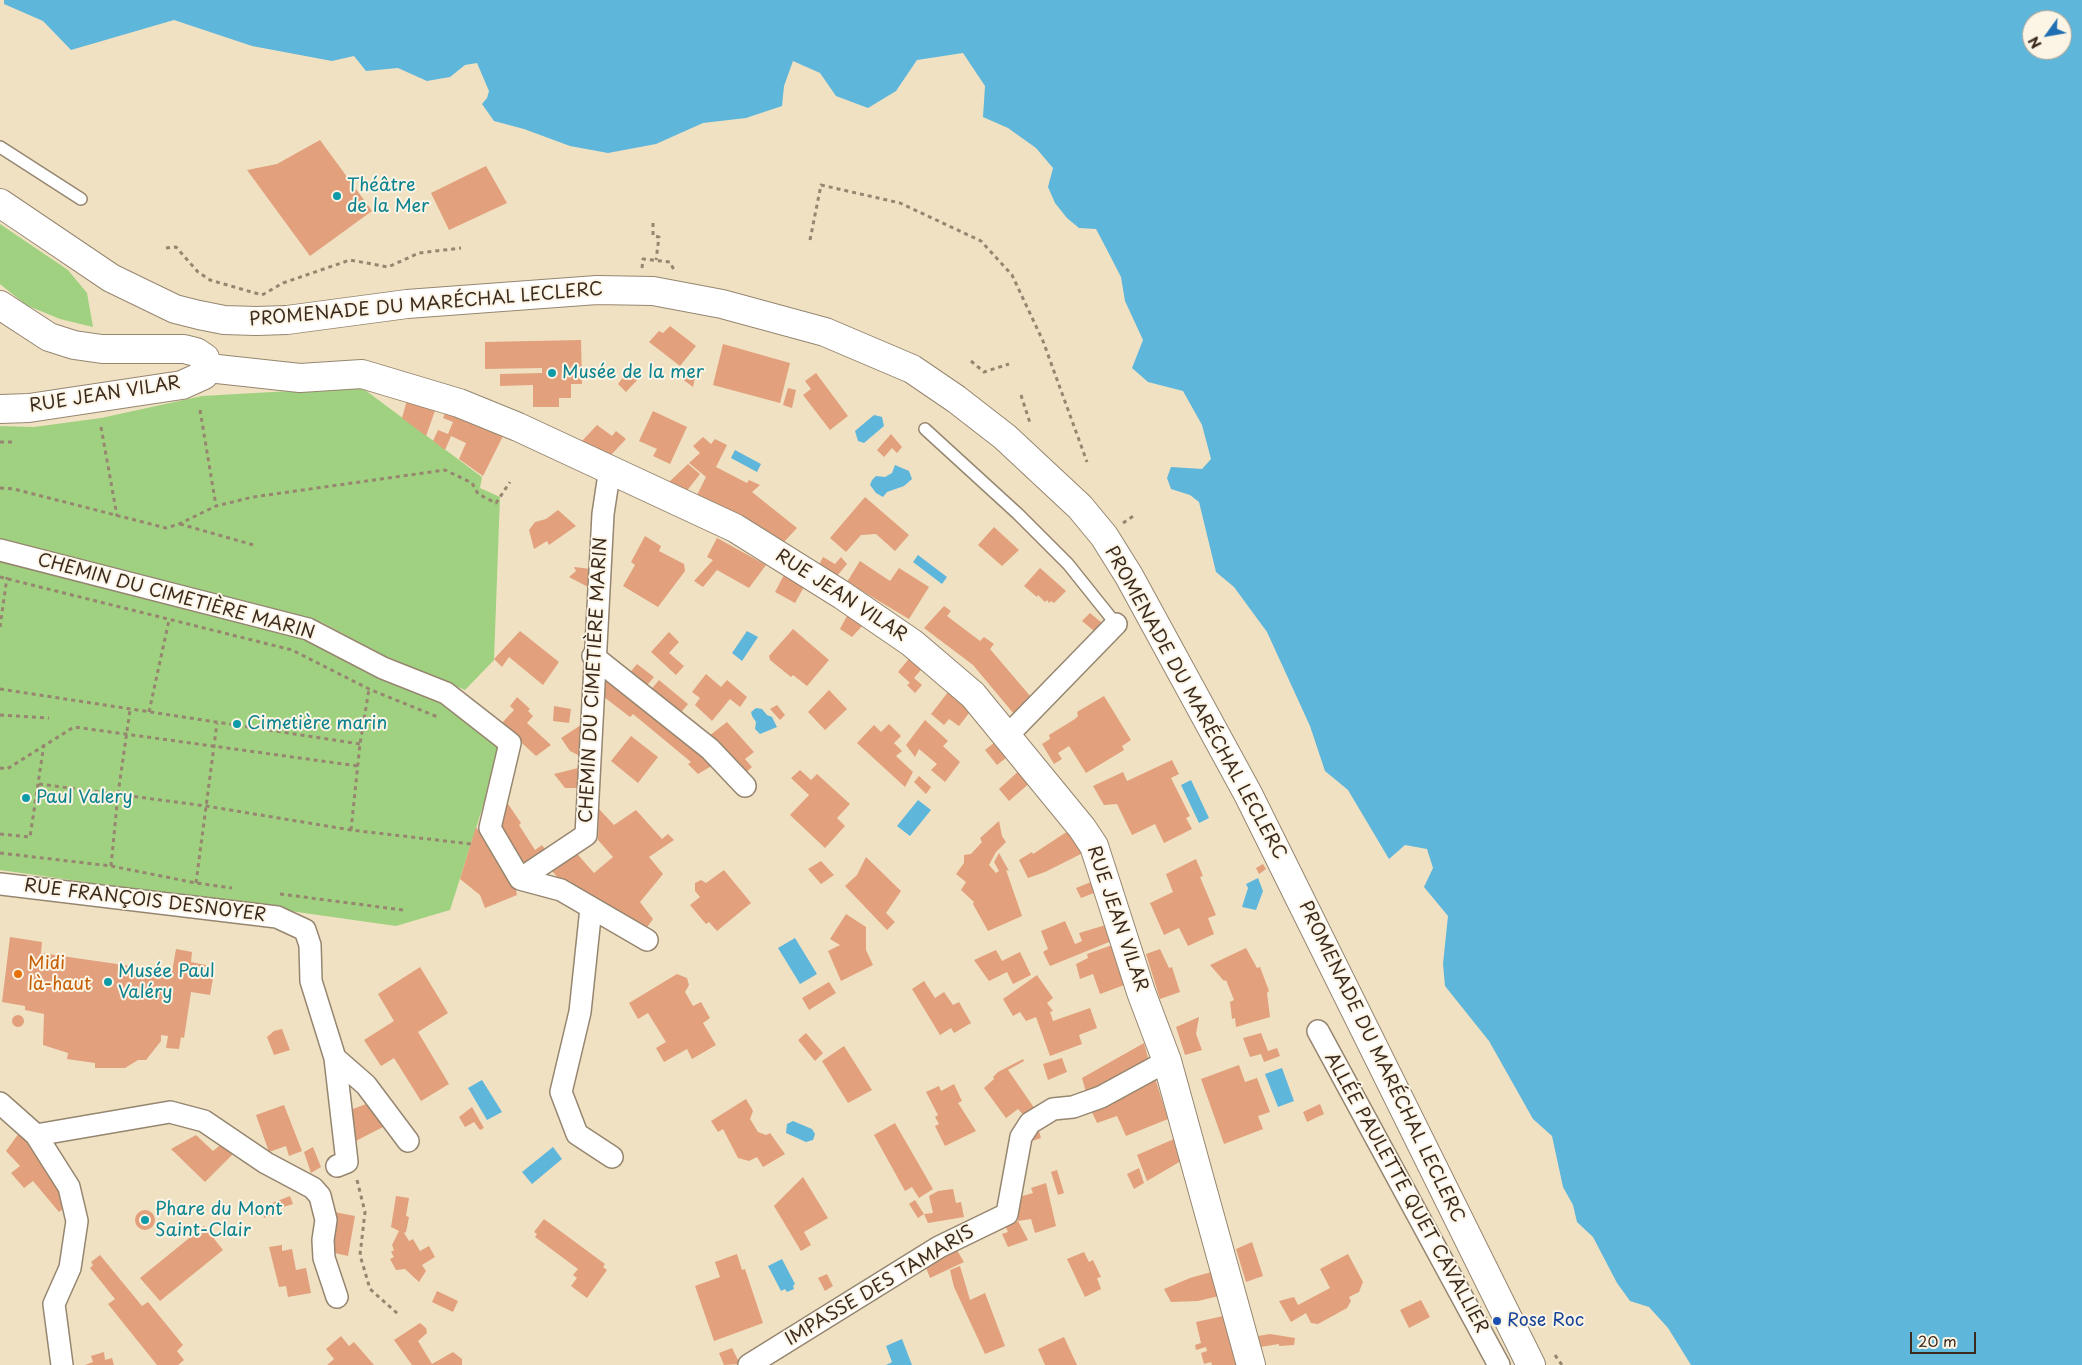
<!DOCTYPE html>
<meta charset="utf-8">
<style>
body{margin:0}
#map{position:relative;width:2082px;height:1365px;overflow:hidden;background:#f0e1c3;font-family:"Playpen Sans",sans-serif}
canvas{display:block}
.north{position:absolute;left:2022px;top:10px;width:50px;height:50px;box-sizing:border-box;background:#fcf5e5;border:1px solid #afa495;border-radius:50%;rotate:238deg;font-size:14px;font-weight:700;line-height:20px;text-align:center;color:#3b2a1e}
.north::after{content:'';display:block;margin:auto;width:18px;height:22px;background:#1f6fb2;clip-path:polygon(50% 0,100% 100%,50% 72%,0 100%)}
.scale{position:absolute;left:1910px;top:1332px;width:66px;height:22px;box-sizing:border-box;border:2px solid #3b2a1e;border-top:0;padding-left:6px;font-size:15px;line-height:18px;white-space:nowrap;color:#3b2a1e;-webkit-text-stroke:4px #fcf5e5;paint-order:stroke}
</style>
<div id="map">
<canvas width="2082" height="1365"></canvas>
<div class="north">N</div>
<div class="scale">20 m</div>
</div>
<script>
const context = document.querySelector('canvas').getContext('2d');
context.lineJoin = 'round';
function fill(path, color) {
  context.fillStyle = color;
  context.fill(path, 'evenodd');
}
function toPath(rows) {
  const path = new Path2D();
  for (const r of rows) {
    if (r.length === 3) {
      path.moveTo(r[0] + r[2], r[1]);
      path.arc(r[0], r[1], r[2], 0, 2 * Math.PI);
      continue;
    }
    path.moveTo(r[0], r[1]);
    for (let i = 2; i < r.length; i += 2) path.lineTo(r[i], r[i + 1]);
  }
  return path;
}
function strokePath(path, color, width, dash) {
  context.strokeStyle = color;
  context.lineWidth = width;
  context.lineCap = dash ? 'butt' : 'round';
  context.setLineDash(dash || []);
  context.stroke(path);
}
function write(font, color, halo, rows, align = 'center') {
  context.font = font + ' "Playpen Sans",sans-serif';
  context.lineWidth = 4;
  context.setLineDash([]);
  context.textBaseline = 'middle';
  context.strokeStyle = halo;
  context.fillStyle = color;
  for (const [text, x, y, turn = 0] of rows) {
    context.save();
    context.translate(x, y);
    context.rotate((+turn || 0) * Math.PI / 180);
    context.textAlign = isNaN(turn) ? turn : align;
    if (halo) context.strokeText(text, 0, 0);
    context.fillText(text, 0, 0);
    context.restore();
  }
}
fill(toPath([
 [0,224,68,270,87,293,93,327,60,319,26,305,0,284],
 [361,387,482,477,480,488,500,497,494,660,465,690,385,656,321,622,0,540,0,426,34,427,101,418,202,396],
 [0,560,298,637,386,678,446,702,502,746,450,910,396,926,0,870]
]), '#a0d180');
fill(toPath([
 [4,0,2082,0,2082,1365,1691,1365,1668,1328,1649,1307,1630,1301,1617,1283,1593,1237,1577,1222,1573,1205,1563,1187,1552,1136,1533,1119,1489,1041,1445,986,1443,964,1448,916,1424,887,1433,868,1427,849,1405,845,1389,859,1348,790,1325,771,1310,726,1267,632,1234,587,1216,572,1199,502,1190,495,1171,489,1167,478,1171,467,1202,469,1211,459,1202,425,1183,391,1148,382,1132,368,1143,340,1125,301,1121,277,1105,246,1096,229,1079,228,1067,218,1055,203,1048,187,1053,168,1036,148,1008,128,983,117,985,86,963,53,917,60,896,91,868,108,836,96,820,73,793,61,784,86,782,106,746,118,703,123,656,144,608,153,570,146,524,129,494,121,482,104,487,98,489,91,477,63,465,65,450,77,427,81,398,68,366,71,354,56,332,61,252,46,174,20,71,50,43,21,4,4],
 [2032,20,2062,20,2062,50,2032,50],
 [874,415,882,417,884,426,864,443,858,441,855,431],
 [735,450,761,464,757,472,731,458],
 [895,465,909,471,912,479,904,486,887,492,883,497,876,493,870,485,872,480,876,476,885,477,892,473],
 [918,555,947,577,942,584,913,562],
 [747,631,758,637,742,661,732,653],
 [756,708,762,709,767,715,772,717,777,727,760,734,755,729,756,722,752,716,751,712],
 [1191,780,1209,818,1199,823,1181,785],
 [918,800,931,810,910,836,897,826],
 [1258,878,1263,891,1256,910,1242,907,1248,888,1246,884],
 [795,938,817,974,800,984,778,948],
 [1282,1068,1294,1101,1278,1107,1265,1074],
 [482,1080,502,1112,487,1120,468,1088],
 [793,1121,812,1129,815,1134,813,1140,806,1142,786,1133,787,1124],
 [553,1147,562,1159,532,1184,522,1172],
 [782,1259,795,1284,793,1286,794,1289,787,1292,785,1289,781,1291,768,1266],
 [902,1339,912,1365,886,1365,892,1362,886,1346]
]), '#5eb6db');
fill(toPath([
 [320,140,372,211,310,256,247,170,277,164],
 [486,166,507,203,449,230,431,193],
 [670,326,696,346,680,366,649,342,659,331,663,333],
 [581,340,582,384,571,384,571,398,559,398,559,407,533,407,533,385,500,386,500,374,542,373,542,368,485,369,485,342],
 [723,344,790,363,780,403,713,385],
 [631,367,641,376,626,392,618,384],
 [690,369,696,374,693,387,682,379],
 [816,373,848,416,830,430,803,395,811,389,805,381],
 [788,388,796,390,792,408,783,405],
 [407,400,436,408,426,436,402,418],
 [446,411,503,436,483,476,459,459,466,443,451,436,445,450,433,441,438,430,448,434,453,422,443,418],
 [653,411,687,427,670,464,653,456,657,449,639,441],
 [597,425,612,436,616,431,626,439,611,455,582,441],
 [891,434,902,447,897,453,892,448,884,457,877,450],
 [703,437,711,444,715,439,727,445,716,467,747,483,749,480,760,485,752,492,797,528,783,543,696,497,706,477,689,463,700,453,693,446],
 [688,464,700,474,686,492,668,483],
 [865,497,909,535,895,551,876,534,861,535,846,552,830,538],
 [558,510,576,526,549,545,547,541,534,549,529,530,535,522,546,519],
 [994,527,1019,550,1002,566,978,545],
 [645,536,661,546,659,551,684,564,685,571,658,607,623,586,635,565,631,562],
 [717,538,766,565,749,588,717,570,703,587,694,581,713,560,707,557],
 [823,557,835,564,841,557,847,564,837,576,819,565],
 [860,561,890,581,899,568,929,587,909,619,847,582],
 [574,567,591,569,590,588,569,577,576,571],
 [1040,568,1066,591,1054,603,1051,601,1049,603,1047,600,1045,602,1038,595,1037,597,1024,586],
 [784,575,804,587,795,603,775,592],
 [944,606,951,611,947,616,980,641,984,637,994,644,990,649,1031,697,1014,714,973,665,924,628],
 [1090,613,1102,623,1094,631,1082,621],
 [848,614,864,624,852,637,840,629],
 [793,629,829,660,807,686,793,675,791,677,770,660,769,656],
 [520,631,559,662,543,685,509,657,502,667,494,659],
 [669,632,679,642,669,653,684,666,676,675,651,652],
 [912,655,925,665,914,678,922,685,915,693,907,685,910,683,898,672],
 [637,664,654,677,644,689,628,675],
 [605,674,715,764,698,774,688,764,691,762,633,714,630,717,604,697],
 [706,674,721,687,727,680,747,697,740,707,730,699,712,721,695,705,700,698,692,692],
 [659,680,688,704,678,716,649,692],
 [952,687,973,708,959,726,949,719,944,725,931,714],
 [829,690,847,709,825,730,808,712],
 [1104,696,1131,740,1122,746,1124,750,1086,773,1069,746,1058,753,1062,759,1054,764,1042,744,1050,739,1049,735,1075,719,1078,716,1077,712],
 [517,697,530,709,528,711,533,716,527,723,551,745,536,756,501,724,514,710,510,706],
 [777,705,785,715,780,720,770,709],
 [554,706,571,709,569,723,553,721],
 [925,720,948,741,943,746,960,762,945,782,931,770,937,764,919,749,915,757,906,745],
 [727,722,754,752,745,759,752,767,743,775,705,739],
 [584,723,582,757,570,751,561,738],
 [889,724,901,736,894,743,902,751,896,756,913,772,905,787,857,743,874,725,881,732],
 [631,736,658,757,638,783,611,761],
 [999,739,1011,754,997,765,985,750],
 [1172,760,1179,774,1171,778,1190,816,1186,818,1192,829,1164,843,1155,824,1132,835,1117,804,1104,805,1093,786,1123,772,1127,781],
 [582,767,580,788,565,788,554,774],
 [1022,768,1032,781,1009,801,999,789],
 [800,770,811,780,817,774,850,804,837,818,845,826,825,848,790,815,809,795,791,778],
 [919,776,931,787,926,794,914,782],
 [506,801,521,823,519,825,535,850,542,845,549,855,527,869,505,836,499,821],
 [599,809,614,825,636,810,662,839,668,834,674,840,649,857,663,874,640,902,653,919,645,930,565,886,546,864,572,848,594,873,613,857,598,840],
 [999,821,1002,836,1006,842,996,852,989,865,996,873,999,871,994,862,999,853,1009,871,1006,870,1022,916,988,931,973,904,974,902,961,890,966,882,956,874,964,863,964,855,971,854,982,842,980,838],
 [476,827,515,886,517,895,485,908,480,895,460,879],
 [1071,829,1087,851,1045,872,1028,878,1019,860,1032,852,1033,854],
 [866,857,901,891,886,913,895,922,887,930,845,886,857,875],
 [1196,859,1203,876,1200,877,1216,915,1208,918,1214,934,1188,946,1179,928,1164,935,1150,903,1173,892,1166,874],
 [821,861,834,875,821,884,808,869],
 [1263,864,1266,869,1259,874,1256,868],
 [724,870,751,903,717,931,709,922,706,924,690,905,700,897,695,891,695,883,701,880,706,883],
 [1096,880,1099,891,1081,898,1076,888],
 [846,914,866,927,866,950,873,965,841,981,828,951,840,945,830,939],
 [1065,921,1075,944,1082,941,1079,933,1109,924,1114,940,1050,966,1043,952,1048,949,1041,931],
 [10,937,42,942,41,953,172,972,176,949,192,952,191,962,215,967,210,995,191,992,184,1038,181,1037,179,1049,166,1048,168,1036,161,1035,161,1041,146,1060,138,1060,125,1068,95,1068,95,1063,67,1059,68,1053,43,1045,44,1014,25,1010,25,1006,2,1002],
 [1115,944,1127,984,1100,994,1093,974,1080,979,1076,964,1088,958,1087,954],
 [1246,948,1257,968,1260,967,1269,991,1267,993,1270,1017,1236,1027,1235,1018,1232,1019,1230,1002,1234,1000,1226,980,1224,981,1210,965],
 [1160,949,1169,968,1172,967,1180,992,1160,999,1146,954],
 [996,950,1002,961,1020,952,1031,975,1013,984,1007,972,989,981,974,960],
 [420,967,448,1013,418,1032,449,1084,421,1101,394,1058,381,1066,364,1040,394,1021,378,994],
 [677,974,687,978,689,985,685,992,693,1006,701,1002,710,1018,703,1023,716,1045,692,1059,687,1049,664,1062,656,1048,666,1042,648,1013,638,1019,629,1003],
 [1037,975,1053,998,1047,1003,1053,1011,1050,1012,1053,1021,1090,1008,1097,1028,1079,1035,1082,1044,1050,1056,1036,1017,1026,1021,1020,1012,1013,1016,1003,999],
 [924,981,935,998,944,992,953,1005,959,1002,971,1023,954,1033,951,1028,940,1035,912,989],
 [829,982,836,993,809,1010,802,998],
 [18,1021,6],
 [1199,1017,1196,1034,1202,1050,1185,1055,1176,1027],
 [282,1029,290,1050,274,1055,267,1037,274,1031],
 [806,1033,823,1053,815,1061,798,1040],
 [1261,1033,1268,1051,1277,1048,1280,1056,1264,1062,1261,1054,1250,1057,1243,1038],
 [1144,1043,1150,1065,1087,1096,1082,1078],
 [844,1046,872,1090,848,1103,822,1061],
 [1062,1058,1067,1072,1048,1080,1043,1064],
 [1023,1059,1024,1061,1008,1070,1037,1112,1026,1118,1018,1109,1006,1118,984,1088,994,1079,993,1077,998,1072],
 [1239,1065,1245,1082,1257,1078,1270,1112,1258,1116,1263,1129,1224,1144,1201,1079],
 [1155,1078,1168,1119,1126,1136,1117,1116,1097,1123,1091,1110],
 [954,1084,962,1101,958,1103,976,1131,945,1146,935,1126,939,1124,935,1117,938,1115,926,1092,939,1086,941,1091],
 [746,1099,753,1111,750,1119,758,1132,766,1135,770,1133,785,1154,763,1167,757,1157,749,1161,738,1158,723,1129,718,1132,711,1121],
 [374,1101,385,1126,348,1145,345,1112],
 [1320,1104,1324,1114,1307,1122,1303,1112],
 [284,1105,302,1151,289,1156,286,1146,269,1152,256,1115],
 [472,1107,484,1128,480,1130,474,1122,465,1127,459,1117],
 [895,1123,933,1189,919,1198,912,1187,905,1191,874,1135],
 [1038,1128,1041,1138,1029,1142],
 [19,1133,57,1180,64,1208,59,1212,33,1181,24,1188,11,1173,20,1166,6,1151],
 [196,1135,213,1151,225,1141,237,1150,205,1182,171,1149],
 [1174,1139,1181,1161,1147,1181,1137,1155],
 [313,1147,321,1167,311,1173,304,1152],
 [1139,1168,1144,1183,1134,1189,1127,1174],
 [1057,1170,1064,1193,1058,1195,1051,1172],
 [803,1177,828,1218,804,1232,811,1245,801,1251,774,1206],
 [1046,1183,1056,1226,1035,1233,1031,1219,1018,1221,1019,1197,1033,1193,1031,1188],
 [953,1189,956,1203,961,1202,964,1217,928,1223,924,1214,918,1218,909,1204,915,1200,924,1214,933,1213,929,1196,938,1191],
 [290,1196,293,1204,276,1209,278,1213,264,1218,262,1207],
 [396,1196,409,1198,406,1216,409,1217,406,1232,404,1233,409,1241,413,1239,420,1251,429,1246,435,1257,422,1265,426,1271,419,1282,405,1269,396,1270,390,1259,394,1257,391,1252,394,1250,392,1245,399,1231,391,1227],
 [145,1220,10],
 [334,1212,355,1216,348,1256,335,1253,330,1238],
 [544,1219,605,1264,603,1267,607,1270,587,1298,571,1286,577,1278,573,1275,578,1269,535,1237,537,1234,534,1232],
 [1018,1221,1028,1240,1008,1247,1002,1234,1008,1232,1005,1225],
 [204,1226,223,1250,160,1301,140,1278],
 [1252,1242,1263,1276,1246,1282,1236,1249],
 [282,1245,282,1251,292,1249,296,1270,306,1268,311,1293,288,1297,286,1286,279,1287,269,1247],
 [955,1247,964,1262,930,1278,925,1265],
 [1084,1252,1089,1262,1093,1260,1101,1277,1097,1278,1101,1289,1085,1297,1067,1259],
 [737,1254,742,1270,745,1269,763,1323,714,1341,695,1286,720,1277,715,1262],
 [1348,1254,1363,1282,1359,1292,1349,1297,1351,1301,1347,1308,1318,1324,1311,1323,1306,1313,1291,1322,1279,1301,1294,1297,1298,1305,1330,1288,1320,1269],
 [100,1255,142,1306,148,1302,183,1345,177,1351,184,1360,178,1365,157,1365,108,1304,115,1299,90,1268,93,1265,91,1262],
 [960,1266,970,1300,985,1293,1005,1346,985,1354,954,1287,950,1270],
 [1215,1271,1223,1295,1198,1301,1171,1302,1164,1289,1190,1278],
 [827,1274,833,1286,825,1291,818,1278],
 [437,1291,458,1301,453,1312,432,1302],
 [1421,1300,1430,1317,1409,1328,1400,1310],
 [1228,1315,1238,1365,1212,1365,1211,1362,1204,1364,1201,1353,1207,1351,1206,1347,1196,1350,1195,1345,1201,1343,1196,1322],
 [420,1323,426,1328,427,1333,418,1341,432,1364,453,1352,462,1359,462,1365,412,1365,394,1340],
 [1270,1334,1295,1338,1294,1345,1279,1346,1279,1344,1260,1347,1258,1336],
 [341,1336,349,1346,354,1342,374,1365,327,1365,334,1359,326,1349],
 [1064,1337,1077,1365,1045,1365,1038,1349],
 [732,1348,740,1364,724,1365,719,1353],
 [104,1352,105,1360,112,1358,114,1365,85,1365,93,1362,91,1356]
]), '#e2a07c');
const lane = toPath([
 [0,147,81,199],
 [925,429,1018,514,1068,564,1116,624]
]);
const street = toPath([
 [0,550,308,629,383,668,446,693,510,743,490,828,520,879,586,835,603,514,608,481,613,470],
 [593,656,710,749,745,786],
 [1008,735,1116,624],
 [520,879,561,890,647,940],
 [0,884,277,917,305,930,310,945,311,981,335,1058,347,1162,337,1166],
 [591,908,580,1012,561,1092,577,1134,612,1157],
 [1318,1031,1499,1365],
 [335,1058,366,1085,408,1141],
 [0,1103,36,1135,69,1187,77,1221,70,1268,54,1304,62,1365],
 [36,1135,170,1112,204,1121,266,1163,313,1188,320,1196,326,1220,323,1240,324,1258,337,1297],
 [749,1365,939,1247,1007,1214,1021,1137,1030,1123,1053,1109,1073,1107,1101,1097,1167,1061]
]);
const secondary = toPath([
 [0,203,111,278,175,309,199,315,224,320,256,321,287,320,407,304,597,290,653,291,722,304,825,332,912,369,956,399,1005,437,1080,507,1104,536,1129,576,1248,794,1531,1365],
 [0,305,49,337,74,345,102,349,184,349,196,352,205,358,208,368],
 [208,368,300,378,362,374,459,403,518,427,735,528,842,595,912,643,973,695,1082,828,1094,846,1141,992,1167,1061,1251,1365],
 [0,409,29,408,182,385,204,375,208,368]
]);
strokePath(lane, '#968670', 14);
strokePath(street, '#968670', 24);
strokePath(secondary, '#968670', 30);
strokePath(toPath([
 [653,223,653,236,659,237,656,260],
 [810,240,821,185,900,203,981,241,1012,275,1043,341,1087,462],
 [166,248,176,247,198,272,210,280,262,295,283,283,350,260,388,267,419,253,461,248],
 [642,268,643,259,670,262,674,270],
 [971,361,984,372,1009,364],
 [1021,395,1030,423],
 [200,410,216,506],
 [101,427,117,516],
 [0,442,15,442],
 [0,488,14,489,166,528,179,524,216,506,253,497,445,470,472,483,478,494,496,503,510,482],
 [1123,523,1135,515],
 [180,524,257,546],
 [0,577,292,650,369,689,440,718],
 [0,627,7,577],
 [0,689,360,744],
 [149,712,169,620],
 [0,715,49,718],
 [0,768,7,769,74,727,358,766],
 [39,784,206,806,351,830,471,844],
 [351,830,360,744,369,689],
 [0,834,30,837,44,744],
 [0,853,111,866,196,883,232,888],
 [111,866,118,794,130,710],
 [196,883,217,723],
 [280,894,403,910],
 [357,1180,365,1212,360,1255,370,1289,398,1314],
 [1555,1355,1562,1365]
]), '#968670', 3, [4, 4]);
strokePath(lane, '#fff', 11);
strokePath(street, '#fff', 21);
strokePath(secondary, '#fff', 28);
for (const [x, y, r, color] of [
 [337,196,5,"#0f9aa8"],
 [552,373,5,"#0f9aa8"],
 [237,724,5,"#0f9aa8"],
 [26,798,5,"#0f9aa8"],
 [18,974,5,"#e8710a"],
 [108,982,5,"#0f9aa8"],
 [145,1220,5,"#0f9aa8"],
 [1497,1321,5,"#1a4fb4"]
]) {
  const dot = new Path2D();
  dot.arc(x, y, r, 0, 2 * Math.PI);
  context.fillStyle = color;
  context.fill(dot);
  strokePath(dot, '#fcf5e5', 2);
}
write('18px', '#0d838f', '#fcf5e5', [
 ["Théâtre",347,186],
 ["de la Mer",347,207],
 ["Musée de la mer",562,373],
 ["Cimetière marin",247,724],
 ["Paul Valery",36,798],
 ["Musée Paul",118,972],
 ["Valéry",118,993],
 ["Phare du Mont",155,1210],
 ["Saint-Clair",155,1231]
], 'left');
write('18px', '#3b2a1e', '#fcf5e5', [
 ["PROMENADE DU MARÉCHAL LECLERC",426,305,-5],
 ["RUE JEAN VILAR",105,395,-9],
 ["RUE JEAN VILAR",841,596,33],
 ["CHEMIN DU CIMETIÈRE MARIN",176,597,15],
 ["CHEMIN DU CIMETIÈRE MARIN",594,680,-87],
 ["PROMENADE DU MARÉCHAL LECLERC",1195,703,61],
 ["RUE FRANÇOIS DESNOYER",145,901,7],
 ["RUE JEAN VILAR",1117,919,71],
 ["PROMENADE DU MARÉCHAL LECLERC",1381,1062,64],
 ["ALLÉE PAULETTE QUET CAVALLIER",1406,1193,61],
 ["IMPASSE DES TAMARIS",880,1286,-31]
]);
write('18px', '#c56008', '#fcf5e5', [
 ["Midi",28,964],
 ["là-haut",28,985]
], 'left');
write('18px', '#164399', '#fcf5e5', [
 ["Rose Roc",1507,1321]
], 'left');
</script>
